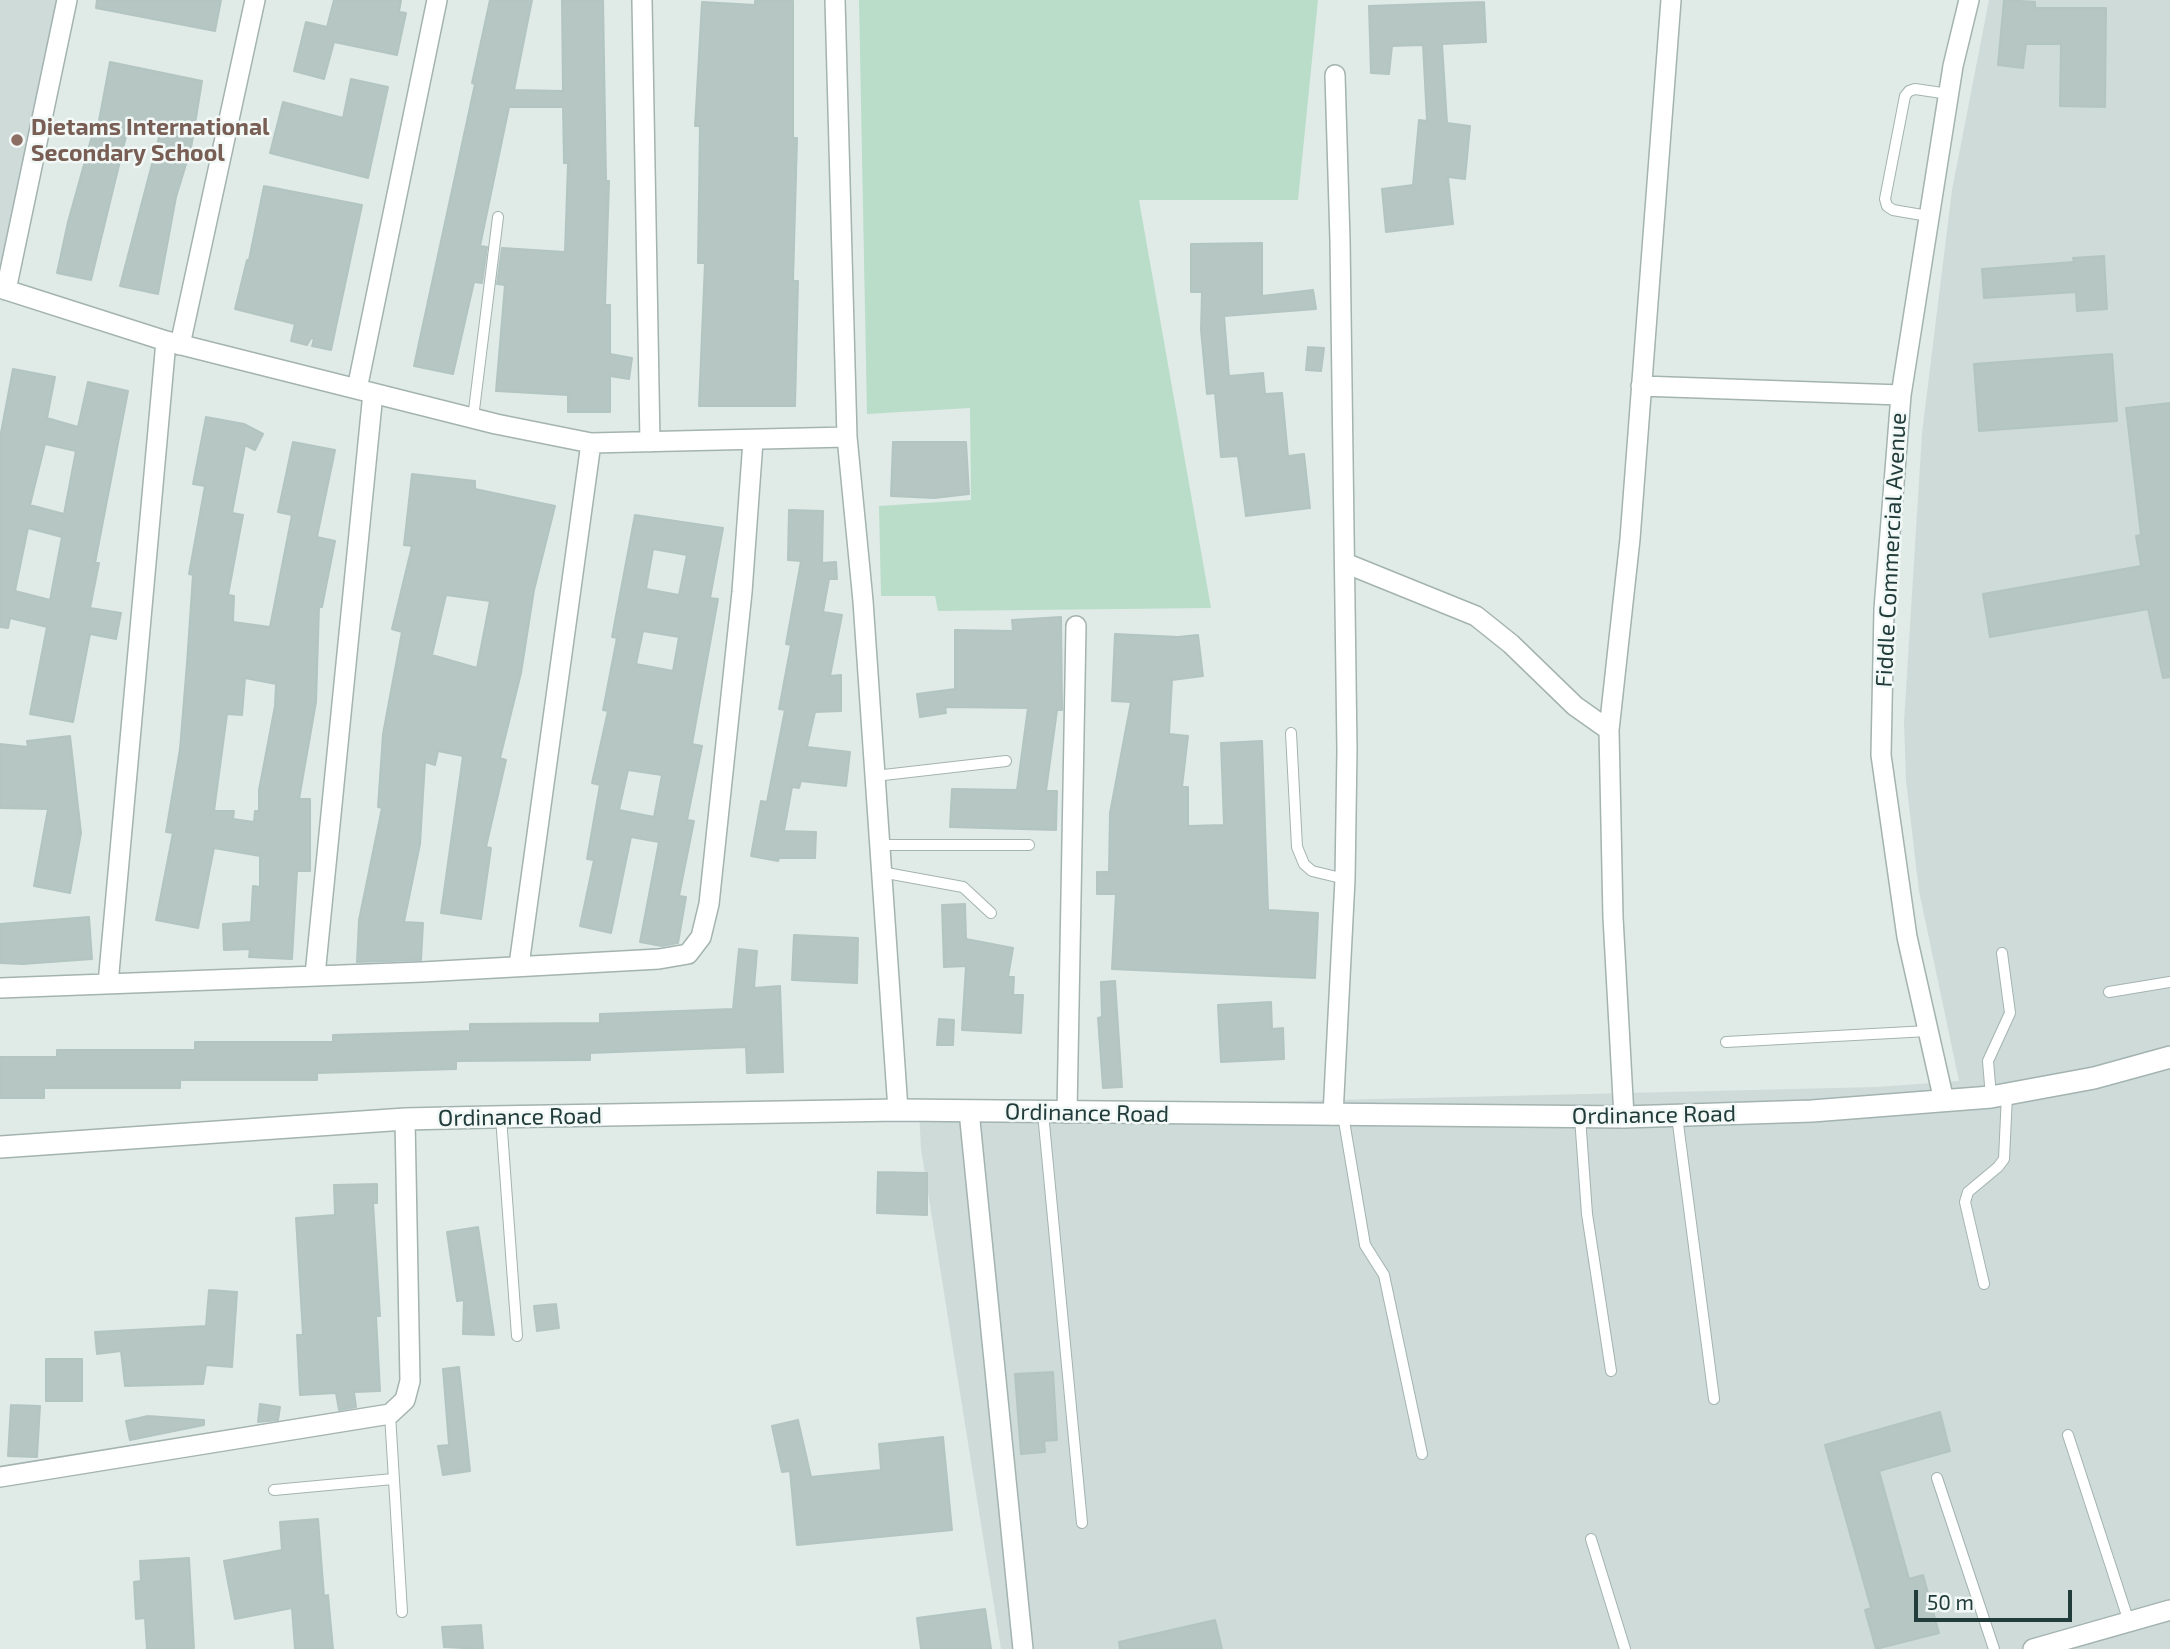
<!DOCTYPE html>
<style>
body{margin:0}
#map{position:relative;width:2170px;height:1649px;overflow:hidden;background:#e0ebe8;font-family:"Exo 2",sans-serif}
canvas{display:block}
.scale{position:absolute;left:1914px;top:1590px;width:158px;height:32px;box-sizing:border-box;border:4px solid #213c3a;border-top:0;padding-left:9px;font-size:21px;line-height:24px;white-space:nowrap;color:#213c3a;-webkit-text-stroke:5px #f1f8f6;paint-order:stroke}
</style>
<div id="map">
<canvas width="2170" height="1649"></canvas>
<div class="scale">50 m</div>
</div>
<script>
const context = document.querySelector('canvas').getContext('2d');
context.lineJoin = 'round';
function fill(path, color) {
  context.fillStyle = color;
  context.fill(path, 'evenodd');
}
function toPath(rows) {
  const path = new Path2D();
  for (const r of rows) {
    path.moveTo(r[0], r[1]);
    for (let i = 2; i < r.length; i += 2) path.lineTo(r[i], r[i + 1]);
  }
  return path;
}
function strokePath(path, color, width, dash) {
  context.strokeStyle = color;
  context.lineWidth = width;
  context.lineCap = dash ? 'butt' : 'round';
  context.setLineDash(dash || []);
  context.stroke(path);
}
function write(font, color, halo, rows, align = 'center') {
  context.font = font + ' "Exo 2",sans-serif';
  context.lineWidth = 5;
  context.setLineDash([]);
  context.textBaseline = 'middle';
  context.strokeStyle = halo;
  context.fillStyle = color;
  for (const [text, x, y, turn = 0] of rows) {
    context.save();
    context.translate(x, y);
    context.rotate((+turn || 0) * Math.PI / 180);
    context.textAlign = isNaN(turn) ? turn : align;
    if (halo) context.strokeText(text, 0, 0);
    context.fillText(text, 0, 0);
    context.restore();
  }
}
fill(toPath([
 [0,0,63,0,0,280],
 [1989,0,2170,0,2170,1649,1001,1649,921,1149,919,1110,1877,1087,1959,1081,1919,891,1906,781,1904,722,1922,433,1952,190]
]), '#cedbd8');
fill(toPath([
 [859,0,1318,0,1298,200,1139,200,1211,608,938,611,935,596,881,596,879,506,971,500,970,408,867,414]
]), '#b9ddc9');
const building = toPath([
 [97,0,221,0,215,31,96,8,97,0],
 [334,0,401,0,399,12,406,13,397,55,334,42,324,79,294,71,306,22,327,27,334,0],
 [490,0,532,0,514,90,563,91,562,0,603,0,606,181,609,181,605,305,610,305,610,354,632,358,629,379,610,376,610,412,568,412,568,395,496,391,505,285,497,284,502,248,565,252,568,163,564,163,563,107,509,107,480,246,487,247,482,283,474,282,453,374,414,366,475,84,472,83,490,0],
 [2004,0,2035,2,2035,8,2106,8,2105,107,2060,106,2061,44,2026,44,2023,68,1998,65,2004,0],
 [755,1,793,1,793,138,797,138,793,281,798,281,795,406,699,406,705,263,698,263,700,126,695,126,702,2,755,5,755,1],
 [1484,2,1486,42,1442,44,1447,123,1470,126,1465,179,1448,177,1453,224,1386,232,1382,189,1413,185,1419,120,1427,121,1423,45,1392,46,1389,74,1371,73,1369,6,1484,2],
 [110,62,202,81,191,148,176,197,158,294,120,286,162,126,130,120,91,280,57,273,68,222,95,125,98,126,110,62],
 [351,79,388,87,368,178,270,153,283,102,343,118,351,79],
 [264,186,362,205,331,350,312,346,314,339,311,338,307,345,291,341,295,324,235,309,247,260,249,260,264,186],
 [1262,243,1262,296,1313,290,1316,309,1224,316,1229,376,1263,373,1265,394,1282,393,1288,456,1304,454,1310,508,1246,516,1238,456,1221,457,1215,393,1207,394,1201,330,1202,292,1191,292,1191,244,1262,243],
 [2104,256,2107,309,2077,311,2076,292,1984,298,1982,269,2074,262,2073,258,2104,256],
 [1308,347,1324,348,1321,371,1306,370,1308,347],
 [2112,354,2117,421,1979,431,1974,364,2112,354],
 [13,369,55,377,47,418,78,427,88,382,128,391,95,563,99,563,90,608,121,613,116,639,90,634,73,722,30,714,47,627,10,618,8,628,0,627,0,438,13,369],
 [45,444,76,451,64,514,30,505,45,444],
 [28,528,62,537,50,600,15,591,28,528],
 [2170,403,2170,677,2163,678,2148,609,1990,637,1983,594,2141,566,2136,536,2141,535,2126,408,2170,403],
 [206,417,244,424,263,434,255,450,245,445,232,513,243,515,228,595,234,596,233,622,270,627,292,515,278,512,293,442,335,450,317,537,335,541,322,607,319,607,316,702,299,799,310,799,310,871,297,871,292,959,249,957,250,949,224,950,223,924,251,922,253,886,260,887,260,856,214,848,198,928,156,920,173,833,166,832,180,749,187,663,193,575,189,574,205,486,193,484,206,417],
 [245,678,276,684,275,706,259,790,259,811,255,811,254,822,233,819,234,811,214,811,227,714,242,715,245,678],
 [893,442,966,442,969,494,934,498,891,496,893,442],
 [412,474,475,481,475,489,555,506,534,590,521,673,500,758,506,760,486,847,491,848,481,919,441,913,463,756,438,751,435,765,425,762,420,844,404,922,423,923,421,960,357,962,359,920,382,808,378,807,383,734,402,632,392,629,412,546,404,545,412,474],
 [446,595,490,601,477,668,432,655,446,595],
 [789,510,823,511,822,563,836,562,837,579,829,579,823,612,842,615,830,676,841,675,841,711,815,712,807,747,850,752,846,786,801,781,799,788,792,787,784,831,816,832,815,858,779,858,778,861,751,856,761,801,767,802,785,710,779,709,791,645,786,644,801,561,788,560,789,510],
 [635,515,723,528,710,598,718,599,692,744,702,746,687,820,694,821,679,896,686,897,678,943,662,946,640,942,659,842,631,837,611,933,580,926,594,860,587,859,600,785,592,783,608,711,603,710,617,638,612,637,635,515],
 [653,549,687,555,679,595,646,589,653,549],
 [643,631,679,637,673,671,636,664,643,631],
 [628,770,662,775,654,817,619,810,628,770],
 [1061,617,1062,710,1057,710,1046,791,1057,791,1056,830,950,827,952,789,1017,790,1028,708,945,707,946,713,920,717,917,694,955,689,955,630,1013,631,1012,620,1061,617],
 [1115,634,1178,637,1198,635,1203,676,1172,680,1169,734,1188,736,1182,787,1188,787,1188,826,1224,825,1221,743,1262,741,1268,910,1318,913,1315,978,1112,969,1116,894,1097,894,1097,872,1109,872,1110,813,1131,702,1112,701,1115,634],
 [70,736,81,833,70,893,34,886,48,809,0,808,0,744,28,747,27,741,70,736],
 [965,904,966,939,1013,948,1008,977,1014,977,1013,995,1023,995,1021,1033,962,1030,966,966,944,967,942,905,965,904],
 [89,917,92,959,23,964,0,963,0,924,89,917],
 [794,935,858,938,857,983,792,980,794,935],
 [739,949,757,951,754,988,780,986,783,1072,747,1073,746,1047,590,1053,590,1060,456,1061,456,1069,317,1073,317,1080,180,1080,180,1088,44,1088,44,1098,0,1098,0,1057,57,1057,57,1050,195,1050,195,1042,333,1042,333,1035,470,1031,470,1024,600,1023,600,1014,733,1009,739,949],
 [1115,981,1122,1087,1103,1088,1098,1018,1102,1017,1101,982,1115,981],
 [1271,1002,1272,1029,1283,1028,1284,1059,1221,1062,1218,1005,1271,1002],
 [939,1019,954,1020,953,1045,937,1045,939,1019],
 [878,1172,927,1173,927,1215,877,1213,878,1172],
 [377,1184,377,1203,373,1203,380,1316,376,1316,380,1391,354,1392,356,1407,339,1410,336,1393,300,1395,297,1335,303,1335,296,1218,335,1215,334,1185,377,1184],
 [478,1227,494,1335,463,1334,464,1300,457,1301,447,1232,478,1227],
 [209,1290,237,1292,232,1367,206,1365,203,1384,125,1386,121,1351,97,1354,95,1332,206,1326,209,1290],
 [556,1304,559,1328,537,1331,534,1306,556,1304],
 [46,1359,82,1359,82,1401,46,1401,46,1359],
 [459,1367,470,1471,443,1475,438,1446,449,1445,443,1369,459,1367],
 [1053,1372,1057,1440,1044,1441,1045,1452,1021,1454,1015,1374,1053,1372],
 [260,1404,280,1407,278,1420,258,1422,260,1404],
 [11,1405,40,1406,37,1457,8,1456,11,1405],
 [1940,1412,1950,1451,1879,1471,1909,1579,1923,1575,1939,1633,1876,1649,1865,1610,1871,1608,1825,1445,1940,1412],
 [148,1416,204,1420,204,1425,130,1440,126,1421,148,1416],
 [798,1420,811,1477,881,1470,879,1444,943,1437,952,1530,797,1545,790,1471,782,1472,772,1426,798,1420],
 [318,1519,324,1596,328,1595,333,1649,295,1649,292,1608,235,1619,224,1561,282,1550,280,1522,318,1519],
 [189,1558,194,1649,147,1649,145,1618,136,1619,134,1582,141,1581,140,1561,189,1558],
 [985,1609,991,1649,921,1649,917,1618,985,1609],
 [1215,1620,1222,1649,1120,1649,1119,1642,1215,1620],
 [481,1625,483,1649,444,1647,442,1627,481,1625]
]);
fill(building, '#b6c6c2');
strokePath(building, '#b3c5c1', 2);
const service = toPath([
 [1928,216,1893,210,1887,206,1885,199,1905,96,1909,91,1915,89,1949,94],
 [473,418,498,217],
 [1291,733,1297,847,1304,864,1312,871,1345,879],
 [875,776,1006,761],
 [879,845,1029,845],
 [881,872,963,887,991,913],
 [2109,992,2170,982],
 [1726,1042,1928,1031],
 [1991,1097,1988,1061,2010,1013,2002,953],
 [1043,1113,1082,1523],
 [1343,1115,1365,1245,1384,1275,1422,1454],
 [1677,1116,1714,1399],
 [501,1117,517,1336],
 [1580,1117,1587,1214,1611,1371],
 [1984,1284,1965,1202,1968,1192,1998,1167,2004,1159,2007,1095],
 [390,1414,402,1612],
 [2068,1435,2129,1622],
 [1937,1478,1994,1649],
 [274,1490,393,1479],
 [1591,1539,1625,1649]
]);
const minor = toPath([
 [642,0,650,442],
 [835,0,847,437,863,601,898,1110],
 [0,288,166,341,496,424,591,443,847,437],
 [6,290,67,0],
 [180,345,255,0],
 [1641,386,1901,395],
 [357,389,437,0],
 [1345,563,1476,616,1511,644,1575,706,1609,730],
 [519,965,591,443],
 [315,975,373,393],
 [108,984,166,341],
 [0,988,422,972,659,959,688,954,701,937,709,904,742,592,753,441],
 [1944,1101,1907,937,1881,755,1884,609,1901,395,1953,66,1969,0],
 [969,1111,1023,1649],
 [1067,1113,1076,626],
 [1333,1115,1345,879,1347,750,1340,240,1335,75],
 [1624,1117,1613,917,1609,730,1630,539,1671,0],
 [0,1477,390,1414,405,1400,410,1381,405,1119],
 [2033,1649,2170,1610]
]);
const tertiary = toPath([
 [0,1147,405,1119,491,1117,898,1110,1624,1117,1812,1111,1991,1097,2094,1078,2170,1057]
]);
strokePath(service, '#a3b3b0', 12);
strokePath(minor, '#a3b3b0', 22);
strokePath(tertiary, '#a3b3b0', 24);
strokePath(service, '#fff', 10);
strokePath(minor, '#fff', 19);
strokePath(tertiary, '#fff', 21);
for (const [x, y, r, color] of [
 [17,140,7,"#8d6e63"]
]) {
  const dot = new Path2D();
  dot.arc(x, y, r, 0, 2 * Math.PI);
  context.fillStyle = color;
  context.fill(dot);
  strokePath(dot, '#f1f8f6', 2.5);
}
write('bold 23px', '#785e54', '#f1f8f6', [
 ["Dietams International",31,127],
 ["Secondary School",31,153]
], 'left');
write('23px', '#213c3a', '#f1f8f6', [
 ["Fiddle Commercial Avenue",1891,550,-87],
 ["Ordinance Road",1087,1113,1],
 ["Ordinance Road",1654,1115,-1],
 ["Ordinance Road",520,1117,-1]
]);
</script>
